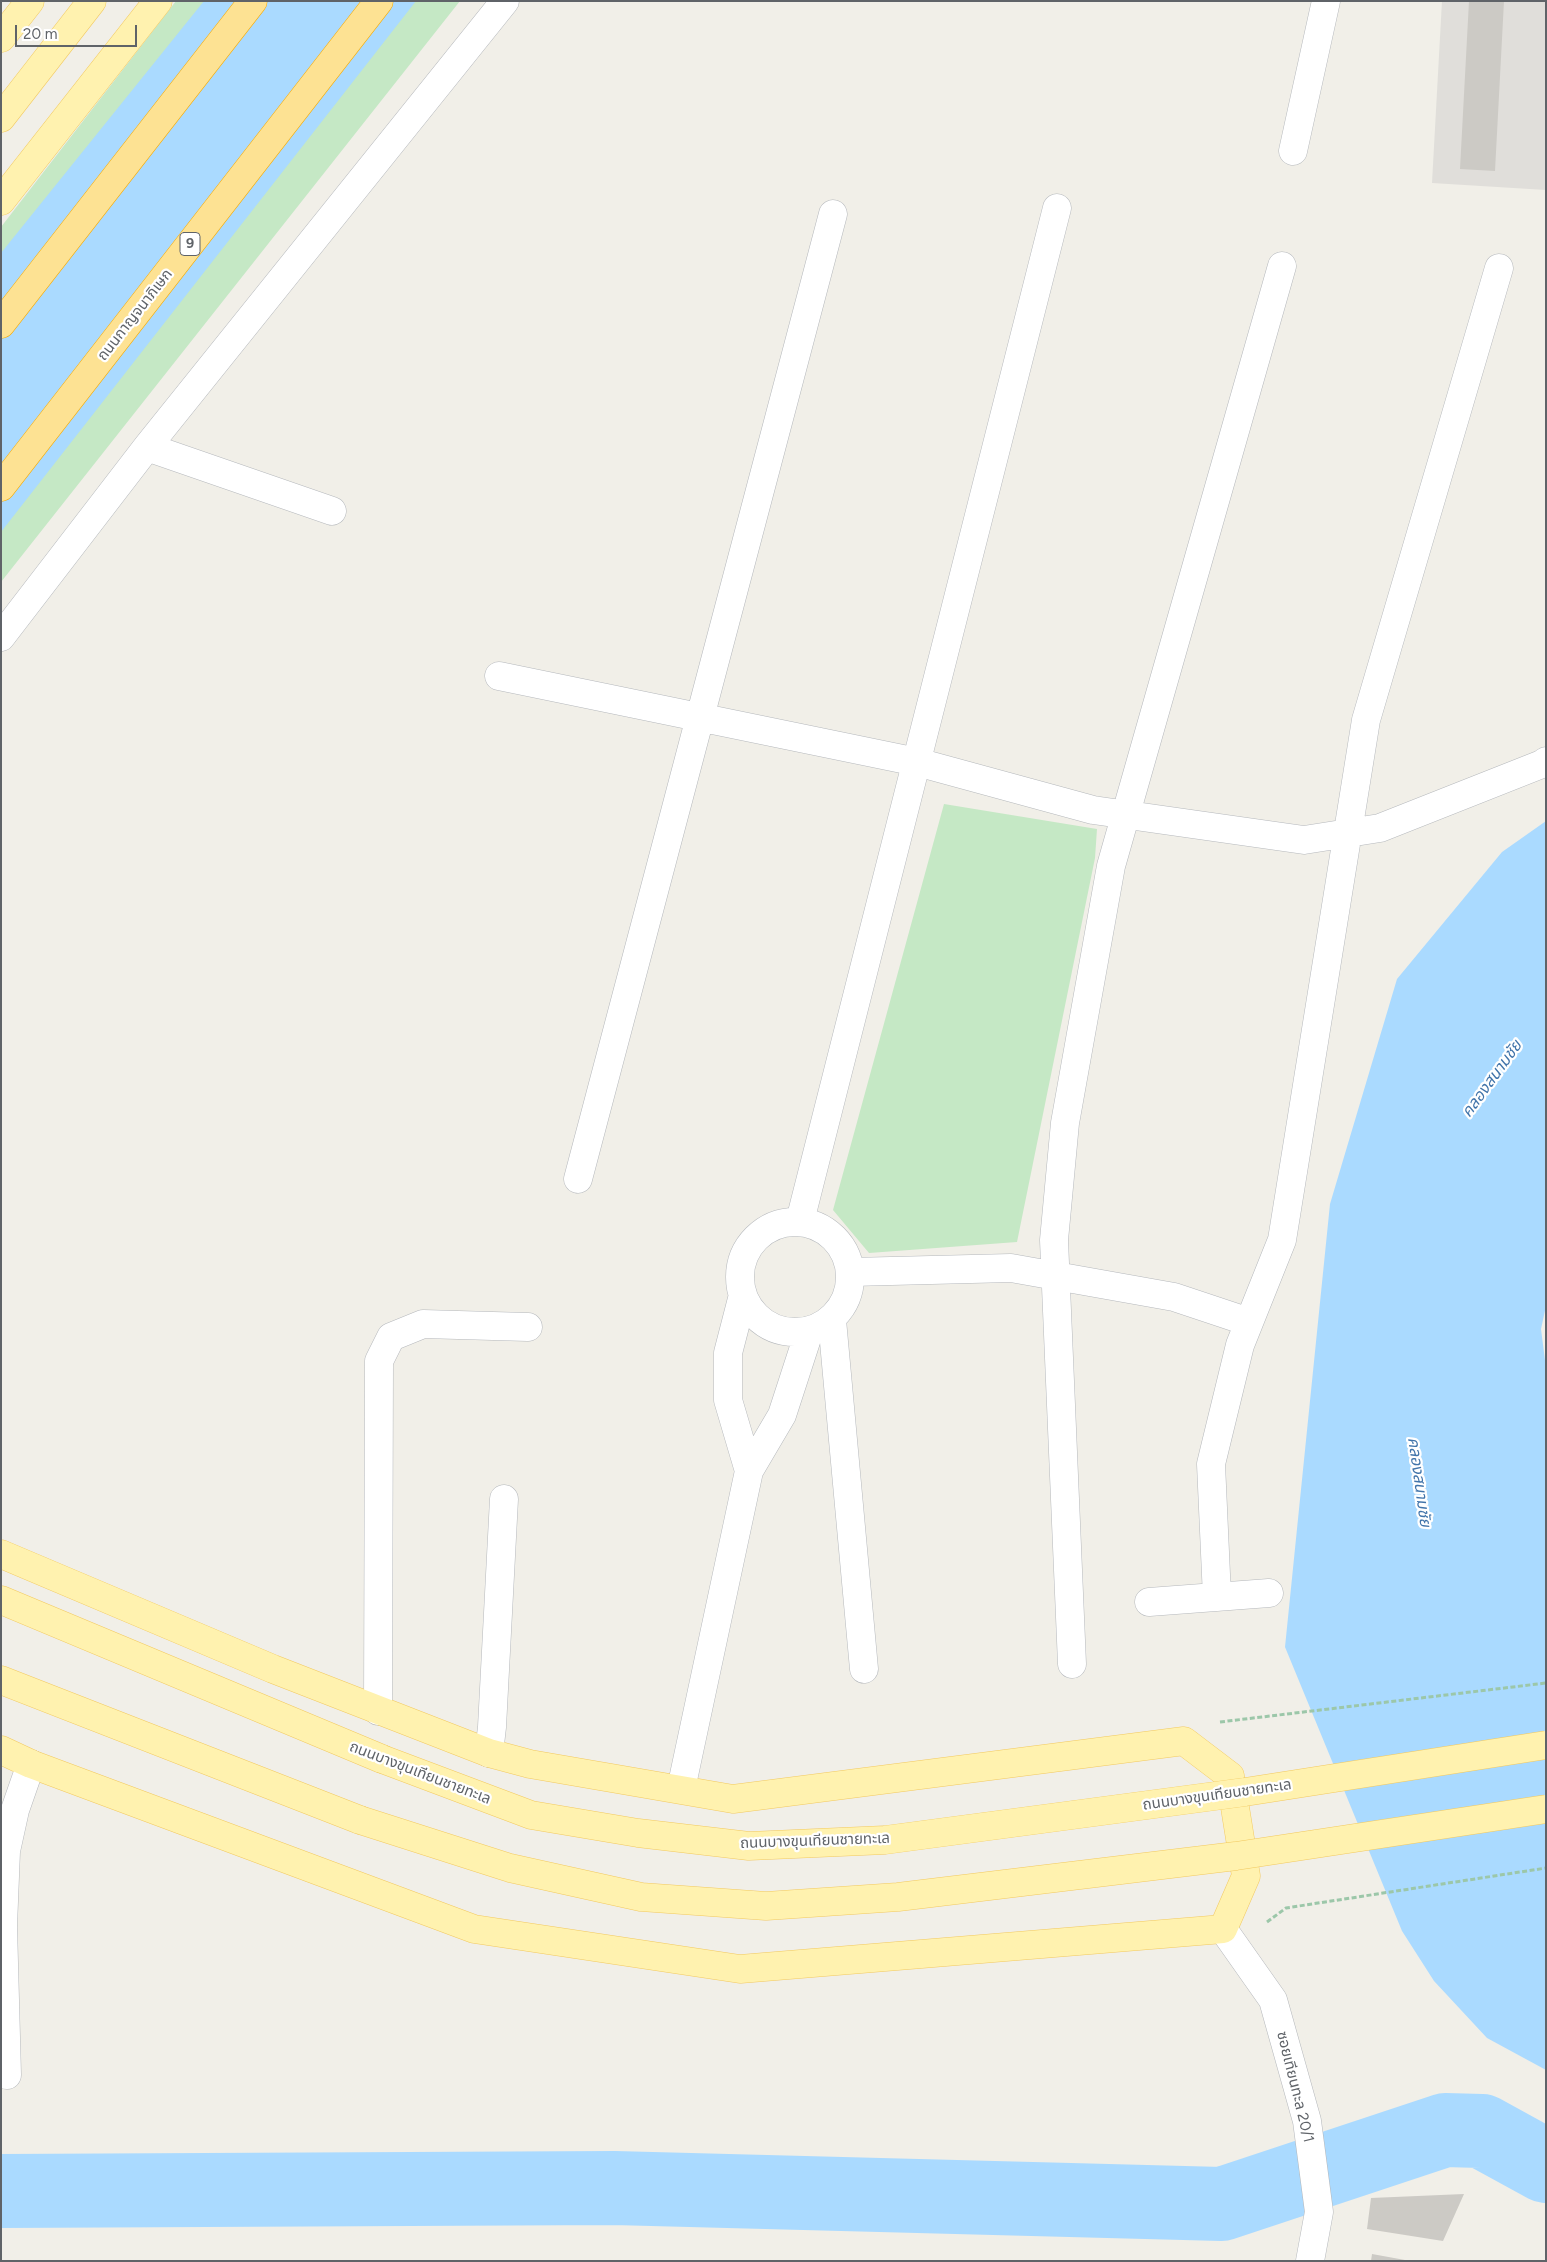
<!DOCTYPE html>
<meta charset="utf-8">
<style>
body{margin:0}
#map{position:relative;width:1547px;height:2262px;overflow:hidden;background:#f1efe8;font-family:Figtree,sans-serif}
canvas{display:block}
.frame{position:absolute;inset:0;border:2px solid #5f6368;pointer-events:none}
.scale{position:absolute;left:15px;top:25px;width:122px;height:22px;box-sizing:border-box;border:2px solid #5f6368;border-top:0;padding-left:6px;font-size:15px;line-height:18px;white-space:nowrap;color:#5f6368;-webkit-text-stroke:4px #fff;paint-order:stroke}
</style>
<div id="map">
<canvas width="1547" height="2262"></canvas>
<div class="frame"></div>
<div class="scale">20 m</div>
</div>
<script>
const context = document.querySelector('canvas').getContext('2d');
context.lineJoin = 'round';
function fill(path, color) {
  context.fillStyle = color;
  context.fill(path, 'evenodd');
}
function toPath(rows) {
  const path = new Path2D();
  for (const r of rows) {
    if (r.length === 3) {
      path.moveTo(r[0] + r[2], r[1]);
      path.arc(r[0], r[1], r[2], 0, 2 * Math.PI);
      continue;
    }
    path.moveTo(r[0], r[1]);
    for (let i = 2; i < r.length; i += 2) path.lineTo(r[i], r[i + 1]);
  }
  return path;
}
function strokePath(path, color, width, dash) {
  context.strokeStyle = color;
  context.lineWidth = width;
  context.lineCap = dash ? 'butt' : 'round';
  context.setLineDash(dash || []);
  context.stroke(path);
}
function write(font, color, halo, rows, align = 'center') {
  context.font = font + ' Figtree,"Noto Sans Thai",sans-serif';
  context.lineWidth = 4.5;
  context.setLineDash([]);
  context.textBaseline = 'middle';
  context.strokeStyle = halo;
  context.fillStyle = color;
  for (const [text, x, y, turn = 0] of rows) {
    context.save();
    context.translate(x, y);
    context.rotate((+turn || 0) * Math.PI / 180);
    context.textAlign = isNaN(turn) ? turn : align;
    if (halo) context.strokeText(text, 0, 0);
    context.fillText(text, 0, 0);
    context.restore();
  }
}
fill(toPath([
 [1442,1,1546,1,1546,190,1432,183]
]), '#e0deda');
fill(toPath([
 [176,1,460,1,1,582,1,227],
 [944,804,1097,829,1095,858,1017,1242,869,1253,833,1210]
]), '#c5e8c5');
fill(toPath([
 [204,1,416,1,1,532,1,253],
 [1546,821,1546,1306,1541,1329,1546,1368,1546,2070,1487,2038,1434,1981,1402,1931,1285,1647,1330,1204,1397,979,1502,852]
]), '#aadaff');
strokePath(toPath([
 [1,2191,614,2188,1222,2204,1445,2130,1482,2131,1546,2166]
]), '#aadaff', 74);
fill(toPath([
 [1469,1,1504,1,1495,171,1460,169],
 [1464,2194,1443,2241,1367,2229,1371,2198],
 [1372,2254,1405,2260,1405,2261,1371,2261]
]), '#cccac5');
const minor = toPath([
 [1293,151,1326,1],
 [147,447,332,511],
 [1,637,147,447,505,1],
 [499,676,917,762,1093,810,1304,840,1380,828,1542,764,1546,761],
 [578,1179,833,214],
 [800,1221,1057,208],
 [795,1277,55],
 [851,1272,1011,1268,1174,1297,1249,1322],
 [743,1295,728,1353,728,1400,749,1471],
 [832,1320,864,1669],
 [1217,1597,1211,1464,1240,1345,1282,1240,1366,720,1499,268],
 [1149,1602,1269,1593],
 [1072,1664,1054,1240,1065,1123,1111,866,1282,266],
 [378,1711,379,1361,391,1337,423,1324,528,1327],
 [489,1753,492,1727,504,1499],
 [681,1789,749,1471,782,1415,809,1332],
 [1223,1929,1273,2000,1307,2121,1319,2212,1310,2261],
 [7,2075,3,1926,6,1851,15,1810,31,1764]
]);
const major = toPath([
 [1,38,30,1],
 [1,118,92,1],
 [1,201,158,1],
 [1,1554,273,1669,489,1753,530,1764,733,1799,1184,1741,1230,1776,1246,1876,1223,1929,740,1969,474,1929,31,1764,1,1750],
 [1,1600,382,1759],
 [1,1680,360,1820]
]);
const highway = toPath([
 [1,324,253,1],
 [1,487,379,1]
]);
strokePath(minor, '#b5b8bc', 29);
strokePath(major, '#f2c960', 29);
strokePath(highway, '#f9ab00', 29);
strokePath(toPath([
 [1220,1722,1546,1683],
 [1267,1922,1286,1908,1546,1868]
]), '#9cc7a9', 3, [5, 2.5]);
strokePath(minor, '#fff', 28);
strokePath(major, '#fff2af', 28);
strokePath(highway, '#fde293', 28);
const majorBridge = toPath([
 [382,1759,531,1815,638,1833,749,1846,885,1840,1245,1792,1546,1745],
 [360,1820,510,1868,641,1897,766,1906,898,1897,1236,1856,1546,1809]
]);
strokePath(majorBridge, '#f2c960', 29, []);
strokePath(majorBridge, '#fff2af', 28);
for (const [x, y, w] of [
 [190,244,20]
]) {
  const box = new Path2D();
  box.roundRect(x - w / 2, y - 11.5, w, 23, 4);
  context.fillStyle = '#fff';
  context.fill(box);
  strokePath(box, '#5f6368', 1);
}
write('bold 14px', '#5f6368', null, [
 ["9",190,244]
]);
write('15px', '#5f6368', '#fff', [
 ["ถนนกาญจนาภิเษก",135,315,-52],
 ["ถนนบางขุนเทียนชายทะเล",420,1773,21],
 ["ถนนบางขุนเทียนชายทะเล",1217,1795,-8],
 ["ถนนบางขุนเทียนชายทะเล",815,1841,-2],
 ["ซอยเทียนทะล 20/1",1295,2087,76]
]);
write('italic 16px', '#4174aa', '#fff', [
 ["คลองสนามชัย",1492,1079,-54],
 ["คลองสนามชัย",1419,1482,82]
]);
</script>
